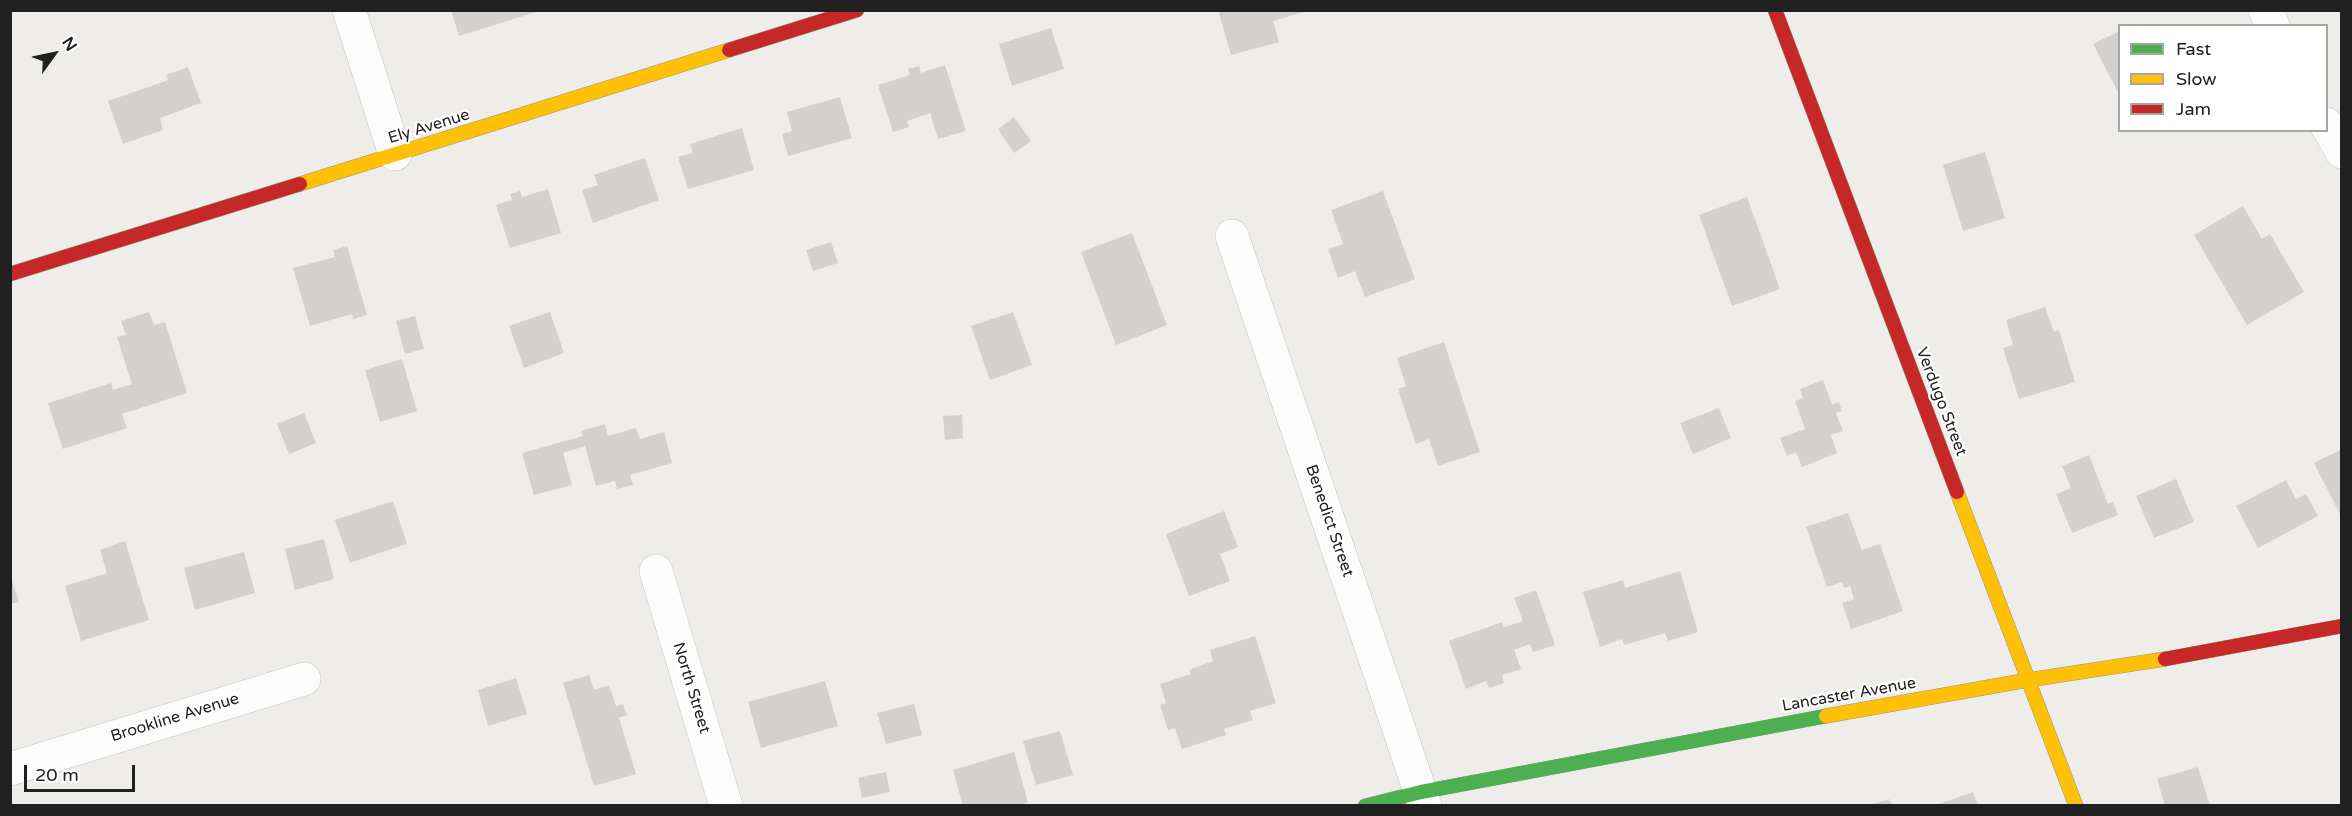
<!DOCTYPE html>
<style>
body{margin:0}
#map{position:relative;width:2352px;height:816px;overflow:hidden;background:#efede9;font-family:"Varela Round",sans-serif}
canvas{display:block}
.frame{position:absolute;inset:0;border:12px solid #202020;pointer-events:none}
.legend{position:absolute;left:2118px;top:24px;width:210px;height:108px;box-sizing:border-box;background:#fff;border:2px solid #a6a6a6;margin:0;padding:8px 10px;list-style:none;font-size:18px;color:#202020}
.legend li{display:flex;align-items:center;gap:12px;height:30px}
.legend b{width:30px;border:2px solid #a6a6a6}
.north{position:absolute;left:24px;top:24px;width:60px;height:60px;-webkit-text-stroke:4px #fff;paint-order:stroke;rotate:57deg;font-size:16px;font-weight:700;line-height:24px;text-align:center;color:#202020}
.north::after{content:'';display:block;margin:auto;width:21px;height:27px;background:#202020;clip-path:polygon(50% 0,100% 100%,50% 72%,0 100%)}
.scale{position:absolute;left:24px;top:765px;width:111px;height:27px;box-sizing:border-box;border:3px solid #202020;border-top:0;padding-left:8px;font-size:18px;line-height:21px;white-space:nowrap;color:#202020;-webkit-text-stroke:4px #fff;paint-order:stroke}
</style>
<div id="map">
<canvas width="2352" height="816"></canvas>
<div class="frame"></div>
<ul class="legend">
<li><b style="height:8px;background:#4caf50"></b>Fast</li>
<li><b style="height:8px;background:#ffc107"></b>Slow</li>
<li><b style="height:8px;background:#c62828"></b>Jam</li>
</ul>
<div class="north">N</div>
<div class="scale">20 m</div>
</div>
<script>
const context = document.querySelector('canvas').getContext('2d');
context.lineJoin = 'round';
function fill(path, color) {
  context.fillStyle = color;
  context.fill(path, 'evenodd');
}
function toPath(rows) {
  const path = new Path2D();
  for (const r of rows) {
    path.moveTo(r[0], r[1]);
    for (let i = 2; i < r.length; i += 2) path.lineTo(r[i], r[i + 1]);
  }
  return path;
}
function strokePath(path, color, width, dash) {
  context.strokeStyle = color;
  context.lineWidth = width;
  context.lineCap = dash ? 'butt' : 'round';
  context.setLineDash(dash || []);
  context.stroke(path);
}
function write(font, color, halo, rows, align = 'center') {
  context.font = font + ' "Varela Round",sans-serif';
  context.lineWidth = 4.5;
  context.setLineDash([]);
  context.textBaseline = 'middle';
  context.strokeStyle = halo;
  context.fillStyle = color;
  for (const [text, x, y, turn = 0] of rows) {
    context.save();
    context.translate(x, y);
    context.rotate((+turn || 0) * Math.PI / 180);
    context.textAlign = isNaN(turn) ? turn : align;
    if (halo) context.strokeText(text, 0, 0);
    context.fillText(text, 0, 0);
    context.restore();
  }
}
fill(toPath([
 [451,10,539,10,539,11,459,36],
 [1218,10,1306,10,1307,11,1273,21,1279,42,1231,55],
 [1051,28,1064,69,1012,86,999,44],
 [2120,31,2120,96,2093,44],
 [945,65,966,131,938,139,930,113,907,121,909,127,893,132,878,85,910,75,908,69,919,66,921,73],
 [188,67,201,103,160,118,163,130,123,144,108,101,168,80,166,75],
 [840,97,852,138,788,156,782,134,792,131,787,112],
 [1014,117,1031,141,1014,153,998,129],
 [742,128,754,170,688,189,678,157,693,153,690,144],
 [1985,152,2005,218,1963,231,1943,165],
 [645,158,659,200,593,223,582,190,598,185,594,175],
 [548,189,561,233,510,248,496,205,512,200,510,194,520,191,522,197],
 [1383,191,1415,279,1365,297,1355,271,1338,278,1328,249,1343,244,1331,210],
 [1747,197,1780,289,1732,306,1699,215],
 [2243,206,2262,239,2270,234,2304,292,2247,325,2194,235],
 [1132,233,1167,325,1116,345,1081,252],
 [831,242,838,263,813,271,806,250],
 [347,246,367,315,353,319,352,314,310,326,293,268,335,257,333,250],
 [2045,307,2054,332,2059,330,2075,382,2019,399,2003,348,2013,345,2006,320],
 [149,312,154,325,165,322,187,393,122,414,127,428,63,449,48,403,111,383,113,390,132,384,117,337,126,335,121,321],
 [550,312,564,353,524,368,509,326],
 [1013,312,1032,365,990,380,971,326],
 [415,316,424,349,405,354,396,321],
 [1444,342,1480,452,1438,466,1429,439,1416,444,1398,389,1406,386,1397,358],
 [402,359,417,411,380,422,365,370],
 [1823,380,1832,405,1839,402,1842,411,1836,413,1843,431,1831,435,1837,453,1802,467,1796,452,1787,456,1780,438,1805,429,1795,401,1803,398,1800,389],
 [1719,408,1731,438,1693,454,1680,423],
 [304,413,316,443,289,454,277,424],
 [962,415,963,438,945,440,943,416],
 [605,424,608,436,636,428,640,439,664,432,672,463,630,475,633,485,617,489,615,481,596,486,585,446,563,453,572,485,534,495,522,453,583,436,581,431],
 [2342,449,2342,518,2314,463],
 [2089,455,2108,504,2113,502,2118,515,2072,533,2056,494,2071,488,2062,466],
 [2176,479,2194,522,2154,538,2136,496],
 [2286,480,2296,499,2306,494,2318,516,2258,548,2236,506],
 [393,501,407,544,350,563,335,520],
 [1224,511,1238,547,1220,554,1230,581,1189,596,1166,534],
 [1848,513,1862,550,1880,544,1903,611,1851,629,1842,603,1854,599,1850,586,1844,588,1842,582,1827,587,1806,527],
 [324,539,334,579,295,590,285,549],
 [125,541,149,620,81,641,65,586,107,573,100,550],
 [244,552,255,593,195,610,184,568],
 [1680,571,1698,632,1668,641,1665,633,1624,645,1622,639,1600,647,1583,592,1623,580,1625,588],
 [10,575,19,602,10,604],
 [1536,590,1555,645,1533,652,1530,644,1514,650,1521,669,1502,675,1504,683,1489,688,1486,681,1466,689,1449,641,1502,622,1504,627,1523,621,1514,598],
 [1255,636,1276,703,1250,711,1253,720,1224,729,1226,735,1182,749,1175,728,1168,730,1160,705,1166,703,1160,684,1191,674,1189,670,1213,661,1210,650],
 [589,675,594,690,609,685,616,706,623,704,627,715,619,718,636,774,594,786,563,683],
 [516,678,527,714,488,726,478,690],
 [825,681,838,726,761,748,748,702],
 [914,704,922,735,886,744,877,713],
 [1060,731,1073,775,1036,785,1023,741],
 [1014,752,1028,802,1018,806,963,806,953,770],
 [2198,767,2210,806,2165,806,2157,779],
 [886,772,890,792,862,798,858,778],
 [1973,792,1978,806,1936,806,1936,805],
 [1889,799,1892,806,1870,806,1870,805]
]), '#d3d1ce');
const street = toPath([
 [349,10,395,154],
 [2265,10,2273,26],
 [2326,124,2342,152],
 [1232,236,1425,806],
 [656,571,726,806],
 [10,769,304,679]
]);
const fast = toPath([
 [1365,806,1421,792,1826,716]
]);
const slow = toPath([
 [300,184,729,50],
 [1957,492,2076,806],
 [1826,716,2028,680,2165,659]
]);
const jam = toPath([
 [1775,10,1957,492],
 [729,50,857,10],
 [10,274,300,184],
 [2165,659,2342,626]
]);
strokePath(street, '#c7c6c5', 34);
strokePath(fast, '#959980', 15);
strokePath(slow, '#959980', 15);
strokePath(jam, '#959980', 15);
strokePath(street, '#fdfcfc', 33);
strokePath(fast, '#4caf50', 14);
strokePath(slow, '#ffc107', 14);
strokePath(jam, '#c62828', 14);
write('16px', '#202020', '#fff', [
 ["Ely Avenue",429,127,-17],
 ["Verdugo Street",1941,402,69],
 ["Benedict Street",1329,521,71],
 ["North Street",691,688,73],
 ["Lancaster Avenue",1849,695,-10],
 ["Brookline Avenue",175,718,-17]
]);
</script>
